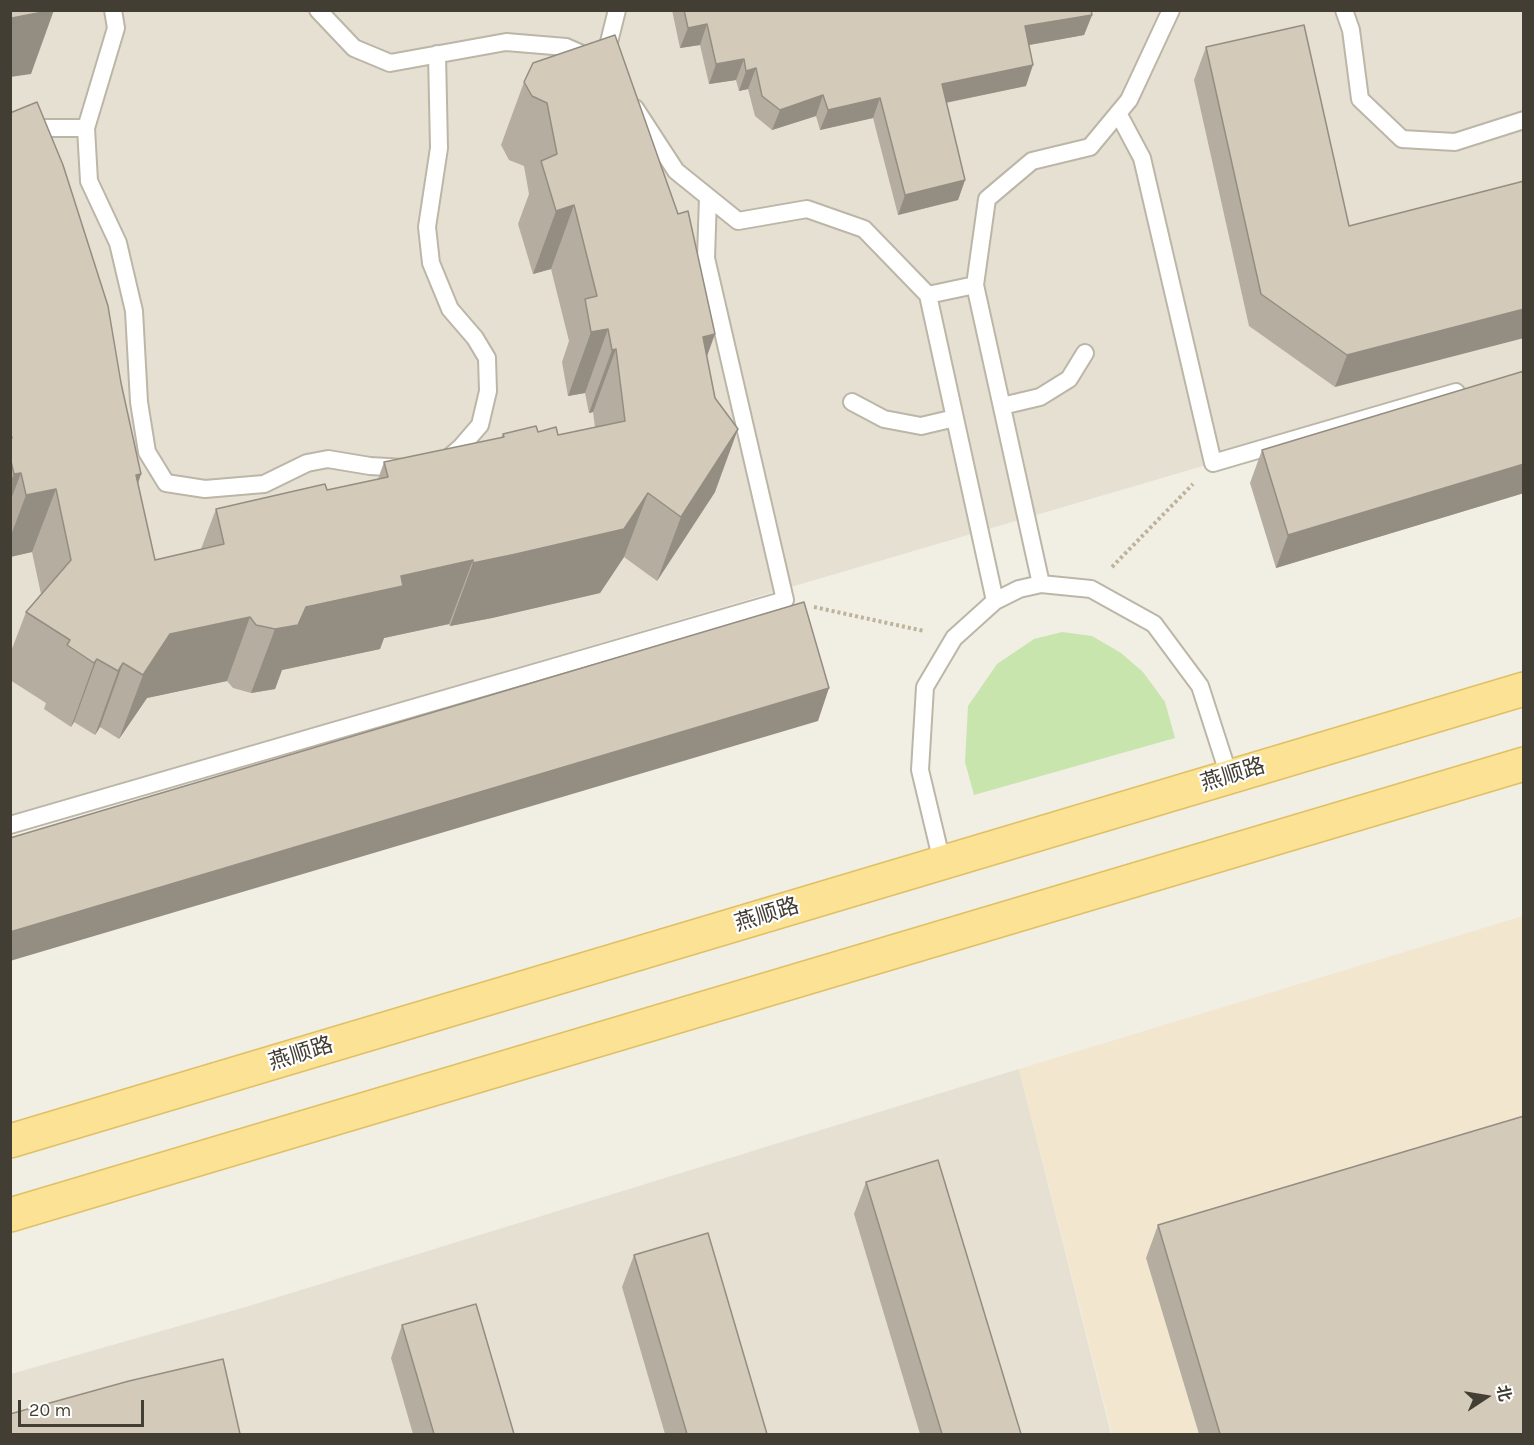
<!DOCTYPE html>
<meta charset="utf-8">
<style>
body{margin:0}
#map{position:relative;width:1534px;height:1445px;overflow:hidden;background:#f1eee4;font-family:Karla,"Noto Sans SC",sans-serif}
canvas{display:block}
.frame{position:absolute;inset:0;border:12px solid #433e34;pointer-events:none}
.north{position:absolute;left:1456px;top:1367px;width:60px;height:60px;-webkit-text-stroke:4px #fff;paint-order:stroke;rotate:78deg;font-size:16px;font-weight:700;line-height:24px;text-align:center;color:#433e34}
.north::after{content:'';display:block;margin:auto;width:21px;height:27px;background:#433e34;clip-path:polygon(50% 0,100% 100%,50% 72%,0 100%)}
.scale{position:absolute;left:18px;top:1400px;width:126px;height:27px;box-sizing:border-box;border:3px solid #433e34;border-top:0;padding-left:8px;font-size:18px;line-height:21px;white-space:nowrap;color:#433e34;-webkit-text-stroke:4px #fff;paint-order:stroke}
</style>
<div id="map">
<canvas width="1534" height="1445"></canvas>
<div class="frame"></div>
<div class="north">北</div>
<div class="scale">20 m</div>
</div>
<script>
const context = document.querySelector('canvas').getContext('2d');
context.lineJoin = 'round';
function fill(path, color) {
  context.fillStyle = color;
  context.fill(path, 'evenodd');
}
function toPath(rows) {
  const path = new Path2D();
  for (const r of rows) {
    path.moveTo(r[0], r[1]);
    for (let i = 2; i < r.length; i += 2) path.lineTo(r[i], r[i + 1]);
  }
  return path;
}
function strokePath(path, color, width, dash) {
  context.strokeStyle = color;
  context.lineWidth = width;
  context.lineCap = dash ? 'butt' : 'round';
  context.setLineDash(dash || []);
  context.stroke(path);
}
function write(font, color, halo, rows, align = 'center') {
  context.font = font + ' Karla,"Noto Sans SC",sans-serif';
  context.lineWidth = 4.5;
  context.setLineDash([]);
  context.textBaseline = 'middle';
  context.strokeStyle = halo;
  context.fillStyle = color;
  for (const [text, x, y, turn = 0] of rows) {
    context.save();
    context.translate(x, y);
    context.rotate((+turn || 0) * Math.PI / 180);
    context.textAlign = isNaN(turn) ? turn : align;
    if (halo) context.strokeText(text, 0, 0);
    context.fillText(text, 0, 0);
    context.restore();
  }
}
fill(toPath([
 [11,11,1523,11,1523,372,11,816],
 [1019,1069,1111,1434,11,1434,11,1374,249,1306]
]), '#e5e0d2');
fill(toPath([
 [1523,916,1523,1434,1112,1434,1019,1069]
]), '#f3e6cf');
fill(toPath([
 [1062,632,1092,636,1121,653,1143,672,1165,702,1175,738,974,795,965,762,968,706,997,664,1034,639]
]), '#c9e5ae');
const lane = toPath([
 [113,10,116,28,86,128,89,181,118,243,134,311,139,402,147,452,166,483,205,489,264,484,307,463,328,459,370,466,405,468],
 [318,10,354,48,390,63,506,42,566,47,591,58],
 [1344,10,1351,30,1360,99,1402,139,1455,142,1524,120],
 [437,54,439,148,427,227,431,263,450,309,475,338,487,358,488,391,480,425,461,447,446,460],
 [605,58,617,10],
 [635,108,676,171,738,221,807,209,864,229,928,295,995,601],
 [1118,113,1142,158,1213,463,1456,392],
 [10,128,86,128],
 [928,295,975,285],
 [852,402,884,419,921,426,955,418],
 [1002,406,1040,397,1069,379,1085,353],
 [1041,584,975,285,987,199,1032,161,1090,147,1129,100,1171,10],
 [10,825,785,600,706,258,708,197],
 [942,862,920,770,925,687,954,638,995,601,1019,589,1041,584,1091,589,1154,624,1200,686,1229,776]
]);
const primary = toPath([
 [10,1141,1524,689],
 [10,1215,1524,764]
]);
strokePath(lane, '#bcb6a7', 20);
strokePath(primary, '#dfc064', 36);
strokePath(toPath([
 [1112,567,1193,484],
 [814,607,924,631]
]), '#beb299', 4, [3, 3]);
strokePath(lane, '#fff', 16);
strokePath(primary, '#fbe294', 33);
fill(toPath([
 [672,10,1091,10,1092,15,1084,35,1029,45,1026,86,946,103,965,180,958,200,898,215,873,118,820,130,816,116,772,130,755,116,748,89,739,91,736,80,709,84,700,45,680,48],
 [1206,47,1349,226,1524,181,1335,387,1249,326,1194,80],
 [533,63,707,357,715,492,657,581,624,557,600,593,492,618,450,626,449,624,384,638,380,649,282,670,275,689,251,693,233,688,227,681,147,698,119,739,100,727,95,735,74,722,71,727,44,709,46,703,10,680,10,654,26,612,41,594,32,552,10,557,10,113,121,383,141,474,138,484,155,560,201,549,216,509,327,490,378,479,384,462,501,438,503,434,538,432,558,435,595,427,593,412,589,413,585,393,568,396,562,362,569,341,551,269,533,274,518,224,529,194,524,166,509,160,501,145,524,82],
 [1524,371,1524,493,1276,568,1250,483,1262,450],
 [866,1182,1021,1434,920,1434,854,1214],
 [1158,1225,1524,1434,1199,1434,1146,1258],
 [634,1255,767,1434,665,1434,622,1287],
 [402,1325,514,1434,413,1434,391,1358]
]), '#b5aea0');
fill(toPath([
 [54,10,31,74,10,77,10,22,12,18],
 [1092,15,1084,35,1018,47,1025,26],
 [707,24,700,45,680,48,688,28],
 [744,59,736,80,709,84,716,64],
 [1033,65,1026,86,934,105,942,84],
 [756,68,748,89,739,91,746,71],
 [823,95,816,116,772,130,780,110],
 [880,98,873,118,820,130,828,110],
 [965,180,958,200,898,215,905,195],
 [574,205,551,269,533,274,556,211],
 [1524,309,1524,338,1335,387,1347,355],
 [608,329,585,393,568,396,591,332],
 [715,334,692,398,703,337],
 [616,349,593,412,589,413,612,350],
 [738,429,715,492,657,581,681,517],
 [1524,464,1524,493,1276,568,1288,535],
 [21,473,10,502,10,483,14,474],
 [141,474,118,538,136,475],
 [56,489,32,552,10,557,10,538,26,495],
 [648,493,624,557,600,593,492,618,450,626,473,563],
 [473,560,449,624,384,638,380,649,282,670,275,689,251,693,275,629,306,607,401,576],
 [250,617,227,681,147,698,119,739,143,675,170,634],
 [97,659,74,722,71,727,94,663],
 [123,663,100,727,95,735,118,671],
 [829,688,818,721,10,961,10,932]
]), '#948d82');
const building = toPath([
 [10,10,53,10,12,18,13,25,10,26,10,10],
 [684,10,1091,10,1092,15,1025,26,1033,65,942,84,965,180,905,195,880,98,828,110,823,95,780,110,762,96,756,68,746,71,744,59,716,64,707,24,688,28,684,10],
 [1304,25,1349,226,1524,181,1524,309,1347,355,1261,294,1206,47,1304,25],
 [615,35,678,214,688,211,715,334,703,337,715,398,738,429,681,517,648,493,624,529,516,554,473,563,473,560,401,576,403,586,306,607,298,625,275,629,256,625,250,617,170,634,143,675,123,663,118,671,97,659,94,663,67,645,70,640,26,612,71,560,56,489,26,495,21,473,14,474,10,457,10,438,12,438,10,431,10,113,37,102,63,165,108,306,121,383,141,474,136,475,155,560,224,544,216,509,325,484,327,490,388,477,384,462,504,437,503,434,536,426,538,432,556,427,558,435,625,421,616,349,612,350,608,329,591,332,585,299,597,296,574,205,556,211,541,161,557,154,547,103,532,96,524,82,533,63,615,35],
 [1524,371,1524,464,1288,535,1262,450,1524,371],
 [804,602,829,688,10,932,10,838,804,602],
 [1524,1116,1524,1434,1220,1434,1158,1225,1524,1116],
 [938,1160,1021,1434,942,1434,866,1182,938,1160],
 [708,1233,767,1434,687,1434,634,1255,708,1233],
 [476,1304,514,1434,434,1434,402,1325,476,1304],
 [223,1359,240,1434,10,1434,10,1414,129,1381,223,1359]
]);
fill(building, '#d3caba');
strokePath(building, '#948d82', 1.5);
write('22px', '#433e34', '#fff', [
 ["燕顺路",1233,775,-17],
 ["燕顺路",767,915,-17],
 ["燕顺路",301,1054,-17]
]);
</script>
